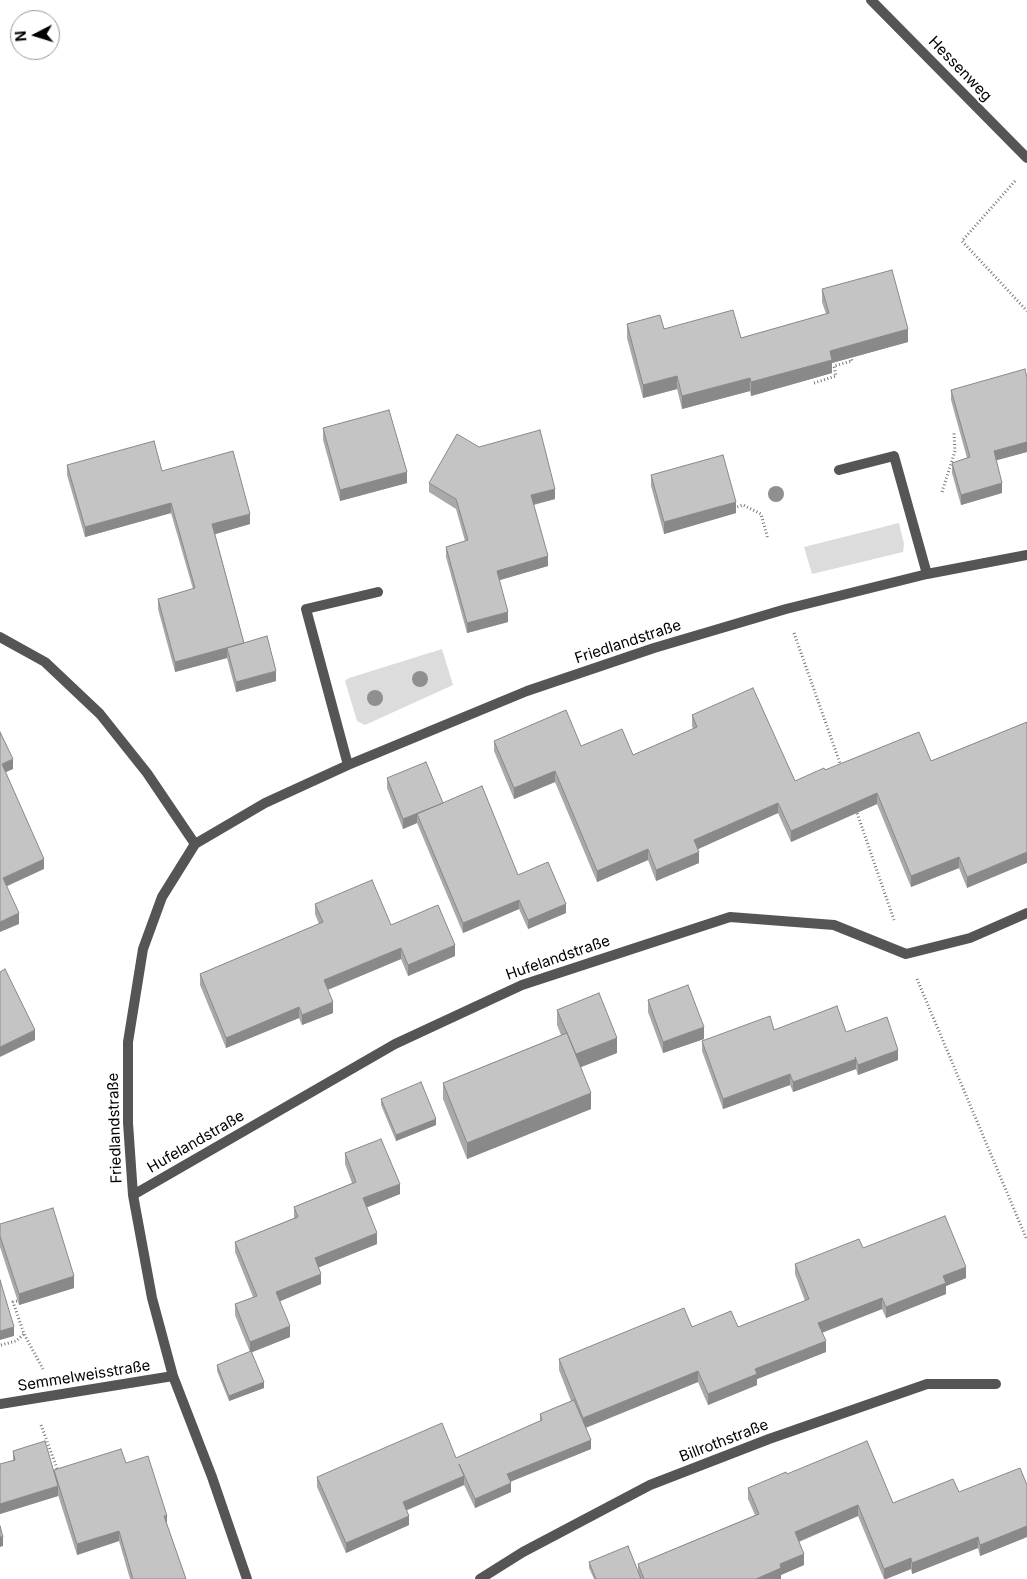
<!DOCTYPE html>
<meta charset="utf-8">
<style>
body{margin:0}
#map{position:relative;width:1027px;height:1579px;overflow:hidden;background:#fff;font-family:Inter,sans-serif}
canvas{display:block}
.north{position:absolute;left:10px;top:10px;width:50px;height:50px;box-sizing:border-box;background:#fff;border:1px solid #999;border-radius:50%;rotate:265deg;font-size:14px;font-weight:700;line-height:20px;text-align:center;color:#000}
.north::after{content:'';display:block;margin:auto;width:18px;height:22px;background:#000;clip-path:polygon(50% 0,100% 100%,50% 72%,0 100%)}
</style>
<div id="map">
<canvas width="1027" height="1579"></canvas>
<div class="north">N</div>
</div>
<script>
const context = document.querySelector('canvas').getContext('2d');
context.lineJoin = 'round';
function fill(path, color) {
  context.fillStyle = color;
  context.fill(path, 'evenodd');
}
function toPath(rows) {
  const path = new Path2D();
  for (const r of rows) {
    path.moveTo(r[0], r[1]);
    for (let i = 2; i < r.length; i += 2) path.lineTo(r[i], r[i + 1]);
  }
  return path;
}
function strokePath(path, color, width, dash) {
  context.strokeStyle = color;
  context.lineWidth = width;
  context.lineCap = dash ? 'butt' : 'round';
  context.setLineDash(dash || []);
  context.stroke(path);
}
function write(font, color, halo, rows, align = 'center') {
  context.font = font + ' Inter,sans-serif';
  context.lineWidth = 4;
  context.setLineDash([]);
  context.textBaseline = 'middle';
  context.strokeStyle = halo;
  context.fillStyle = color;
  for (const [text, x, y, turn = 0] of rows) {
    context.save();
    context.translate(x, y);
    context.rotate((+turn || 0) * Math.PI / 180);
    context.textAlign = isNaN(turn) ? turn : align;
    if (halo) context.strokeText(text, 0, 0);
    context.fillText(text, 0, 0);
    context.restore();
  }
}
fill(toPath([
 [899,523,904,544,903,552,812,574,804,547],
 [442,649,453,685,365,725,357,721,345,681,349,678]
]), '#dcdcdc');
strokePath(toPath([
 [1015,181,962,241,1027,311],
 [814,383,836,376,834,366,852,361,851,358],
 [942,492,955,451,954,433],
 [734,508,743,505,761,514,768,539],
 [794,633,841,766],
 [856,810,894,920],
 [917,979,1027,1240],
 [17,1301,13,1302,24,1334,43,1369],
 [1,1345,16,1341,24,1334],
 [41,1425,58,1471]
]), '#777', 3, [1, 2.5]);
strokePath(toPath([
 [871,0,1027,158],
 [839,470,894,456,927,574],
 [0,637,45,662,100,714,147,773,195,844],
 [348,765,306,609,378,592],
 [133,1195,395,1044,522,985,730,917,834,925,906,954,970,938,1027,913],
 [0,1404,173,1376],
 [247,1579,212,1477,173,1376,152,1298,133,1195,128,1123,128,1042,143,949,162,897,195,844,265,803,348,765,527,691,654,648,786,609,927,574,1027,555],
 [480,1579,523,1552,650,1485,769,1439,927,1384,996,1384]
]), '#555', 10);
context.fillStyle = '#8f8f8f';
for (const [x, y] of [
 [776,494],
 [420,679],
 [375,698]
]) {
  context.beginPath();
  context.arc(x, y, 8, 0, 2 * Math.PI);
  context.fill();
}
fill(toPath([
 [822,289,908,342,832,363,832,373,751,396,750,391,682,409,677,389,643,398,627,338,627,324,741,338,826,314,822,302],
 [1027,378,1027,452,996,460,1002,493,961,505,952,473,952,463,967,458,951,400,951,390],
 [323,428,407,483,340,501,323,440],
 [67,465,162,471,250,524,215,534,244,643,276,681,236,692,227,658,175,672,158,609,158,599,193,589,171,513,85,537,67,475],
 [651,475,736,513,664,534,651,486],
 [429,483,555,499,534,505,548,566,499,580,508,622,467,633,446,557,446,547,465,541,456,509,429,492],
 [692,715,795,781,825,770,931,761,1027,722,967,888,959,868,911,887,877,804,791,842,778,813,697,849,699,863,656,881,648,860,597,882,555,782,514,799,494,751,494,741,581,746,633,755,693,729,692,726],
 [387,778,443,803,518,875,566,913,528,929,519,909,463,933,417,823,403,829,387,788],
 [315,904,391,925,455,956,408,976,401,959,328,990,333,1013,302,1025,299,1018,226,1048,200,985,200,974,319,924,315,914],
 [648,1000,704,1039,663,1053,648,1012],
 [557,1010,617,1053,581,1067,591,1109,467,1159,443,1099,443,1083,561,1035,557,1025],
 [774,1030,846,1032,898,1060,858,1075,856,1069,793,1092,790,1085,723,1109,702,1051,702,1041],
 [381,1099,436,1125,396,1141,381,1105],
 [345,1153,400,1194,367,1207,377,1244,318,1267,321,1284,280,1301,290,1337,252,1352,264,1388,229,1401,217,1371,217,1365,250,1352,235,1315,235,1304,253,1297,235,1252,235,1242,294,1218,294,1207,352,1183,345,1164],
 [0,1224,74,1288,19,1305,0,1247],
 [863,1248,966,1278,946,1286,946,1294,886,1318,882,1309,822,1333,826,1352,757,1379,757,1385,708,1405,698,1382,586,1427,591,1449,510,1482,511,1492,475,1508,464,1485,406,1510,409,1525,346,1553,317,1487,317,1477,456,1458,540,1421,540,1414,571,1401,559,1370,559,1359,692,1327,738,1327,805,1301,795,1274,795,1264],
 [13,1451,54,1471,126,1463,167,1525,186,1579,130,1579,119,1541,77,1555,58,1495,58,1496,0,1514,0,1464,13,1461],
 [787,1474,893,1503,959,1492,1027,1485,1027,1537,980,1556,978,1548,912,1574,911,1569,886,1579,884,1579,858,1516,799,1542,804,1565,781,1575,781,1579,594,1579,589,1568,589,1562,638,1571,638,1564,755,1515,748,1499,748,1488]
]), '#a9a9a9');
fill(toPath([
 [908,329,908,342,832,363,832,373,751,396,751,382,830,351],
 [677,376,677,389,643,398,643,385],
 [750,378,750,391,682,409,682,396],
 [1027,442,1027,452,994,461,994,451],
 [407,472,407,483,340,501,340,490],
 [1002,483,1002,493,961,505,961,495],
 [555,489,555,499,531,505,531,495],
 [736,502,736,513,664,534,664,522],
 [171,503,171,513,85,537,85,527],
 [250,514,250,524,212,535,212,524],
 [548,556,548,566,497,581,497,571],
 [508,612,508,622,467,633,467,623],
 [244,643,227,648,227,658,175,672,175,662],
 [276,671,276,681,236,692,236,682],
 [13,759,13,769,2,774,2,764],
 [555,771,555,782,514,799,514,788],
 [877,793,877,804,791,842,791,831],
 [443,803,417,814,417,823,403,829,403,819],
 [778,803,778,813,694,851,694,840],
 [648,849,648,860,597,882,597,871],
 [699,852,699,863,656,881,656,870],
 [1027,852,1027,863,967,888,967,877],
 [959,857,959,868,911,887,911,876],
 [44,859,44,869,3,888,3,878],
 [519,900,519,909,463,933,463,923],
 [566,904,566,913,528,929,528,920],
 [19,913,19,924,0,932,0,922],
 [455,945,455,956,408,976,408,965],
 [401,948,401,959,324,991,324,980],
 [333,1002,333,1013,302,1025,302,1015],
 [299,1007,299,1018,226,1048,226,1038],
 [704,1027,704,1039,663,1053,663,1042],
 [35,1030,35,1040,0,1057,0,1047],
 [617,1038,617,1053,576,1069,576,1054],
 [898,1050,898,1060,858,1075,858,1065],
 [856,1059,856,1069,793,1092,793,1082],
 [790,1074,790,1085,723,1109,723,1099],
 [591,1093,591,1109,467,1159,467,1143],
 [436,1119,436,1125,396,1141,396,1135],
 [400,1184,400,1194,363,1209,363,1198],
 [377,1233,377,1244,315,1269,315,1258],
 [966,1267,966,1278,946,1286,946,1294,886,1318,886,1307,943,1276],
 [321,1274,321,1284,276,1303,276,1292],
 [74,1276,74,1288,19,1305,19,1294],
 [882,1298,882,1309,818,1334,818,1323],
 [290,1326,290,1337,250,1353,250,1342],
 [14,1327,14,1336,0,1340,0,1331],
 [826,1341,826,1352,757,1379,757,1385,708,1405,708,1394,755,1369],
 [698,1371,698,1382,583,1429,583,1418],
 [264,1382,264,1388,229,1401,229,1396],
 [591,1440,591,1449,507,1483,507,1474],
 [464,1476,464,1485,403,1512,403,1502],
 [511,1483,511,1492,475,1508,475,1499],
 [58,1486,58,1496,0,1514,0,1504],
 [858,1505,858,1516,795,1543,795,1532],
 [164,1516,167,1516,167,1526],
 [409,1516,409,1525,346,1553,346,1543],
 [1027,1526,1027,1537,980,1556,980,1545],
 [119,1531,119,1541,77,1555,77,1544],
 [0,1537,3,1537,3,1546,0,1547],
 [978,1537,978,1548,912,1574,912,1563],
 [804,1554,804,1565,781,1575,781,1579,756,1579,780,1564],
 [911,1558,911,1569,886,1579,884,1579,884,1569]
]), '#898989');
const building = toPath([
 [892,270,908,329,830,351,832,360,751,382,750,378,682,396,677,376,643,385,627,324,660,315,664,329,733,310,741,338,829,313,822,289,892,270],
 [1025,369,1027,378,1027,442,994,451,1002,483,961,495,952,463,970,457,951,390,1025,369],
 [389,410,407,472,340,490,323,428,389,410],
 [540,430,555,489,531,495,548,556,497,571,508,612,467,623,446,547,468,540,456,499,429,483,457,434,479,447,540,430],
 [154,441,162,471,233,451,250,514,212,524,244,643,175,662,158,599,195,588,171,503,85,527,67,465,154,441],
 [723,455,736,502,664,522,651,475,723,455],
 [267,636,276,671,236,682,227,648,267,636],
 [753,688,795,781,824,768,825,770,919,732,931,761,1027,722,1027,852,967,877,959,857,911,876,877,793,791,831,778,803,694,840,699,852,656,870,648,849,597,871,555,771,514,788,494,741,566,710,581,746,622,729,633,755,697,727,692,715,753,688],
 [0,732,13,759,2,764,44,859,3,878,19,913,0,922,0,732],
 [426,762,443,803,403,819,387,778,426,762],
 [482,786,518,875,548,862,566,904,528,920,519,900,463,923,417,814,482,786],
 [372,880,391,925,438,905,455,945,408,965,401,948,324,980,333,1002,302,1015,299,1007,226,1038,200,974,323,922,315,904,372,880],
 [5,969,35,1030,0,1047,0,972,5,969],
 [688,985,704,1027,663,1042,648,1000,688,985],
 [599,993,617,1038,576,1054,557,1010,599,993],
 [837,1006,846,1032,887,1017,898,1050,858,1065,855,1057,856,1059,793,1082,790,1074,723,1099,702,1041,770,1016,774,1030,837,1006],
 [567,1033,591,1093,467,1143,443,1083,567,1033],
 [421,1082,436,1119,396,1135,381,1099,421,1082],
 [381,1139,400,1184,363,1198,377,1233,315,1258,321,1274,276,1292,290,1326,250,1342,235,1304,257,1296,235,1242,298,1217,294,1207,356,1182,345,1153,381,1139],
 [53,1208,74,1276,19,1294,0,1236,0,1224,53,1208],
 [945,1216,966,1267,943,1276,946,1283,886,1307,882,1298,818,1323,826,1341,755,1369,757,1374,708,1394,698,1371,583,1418,559,1359,684,1308,692,1327,731,1311,738,1327,809,1299,795,1264,859,1239,863,1248,945,1216],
 [0,1280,14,1327,0,1331,0,1280],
 [251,1351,264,1382,229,1396,217,1365,251,1351],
 [574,1400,591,1440,507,1474,511,1483,475,1499,459,1464,464,1476,403,1502,409,1516,346,1543,317,1477,442,1423,456,1458,542,1420,540,1414,574,1400],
 [45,1441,58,1486,0,1504,0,1464,15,1460,13,1451,45,1441],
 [867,1441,893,1503,953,1479,959,1492,1020,1468,1027,1485,1027,1526,980,1545,978,1537,912,1563,911,1558,884,1569,858,1505,795,1532,804,1554,780,1564,781,1568,756,1579,644,1579,638,1564,759,1514,748,1488,786,1472,787,1474,867,1441],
 [121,1449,126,1463,148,1456,167,1516,164,1516,186,1579,133,1579,119,1531,77,1544,54,1470,121,1449],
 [0,1526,3,1537,0,1537,0,1526],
 [628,1546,641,1579,596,1579,589,1562,628,1546]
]);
fill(building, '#c4c4c4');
strokePath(building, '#898989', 1);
write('15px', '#000', '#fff', [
 ["Hessenweg",960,69,46],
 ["Friedlandstraße",628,642,-18],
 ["Hufelandstraße",558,958,-19],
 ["Friedlandstraße",115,1128,-92],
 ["Hufelandstraße",196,1142,-30],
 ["Semmelweisstraße",84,1376,-9],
 ["Billrothstraße",724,1441,-21]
]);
</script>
